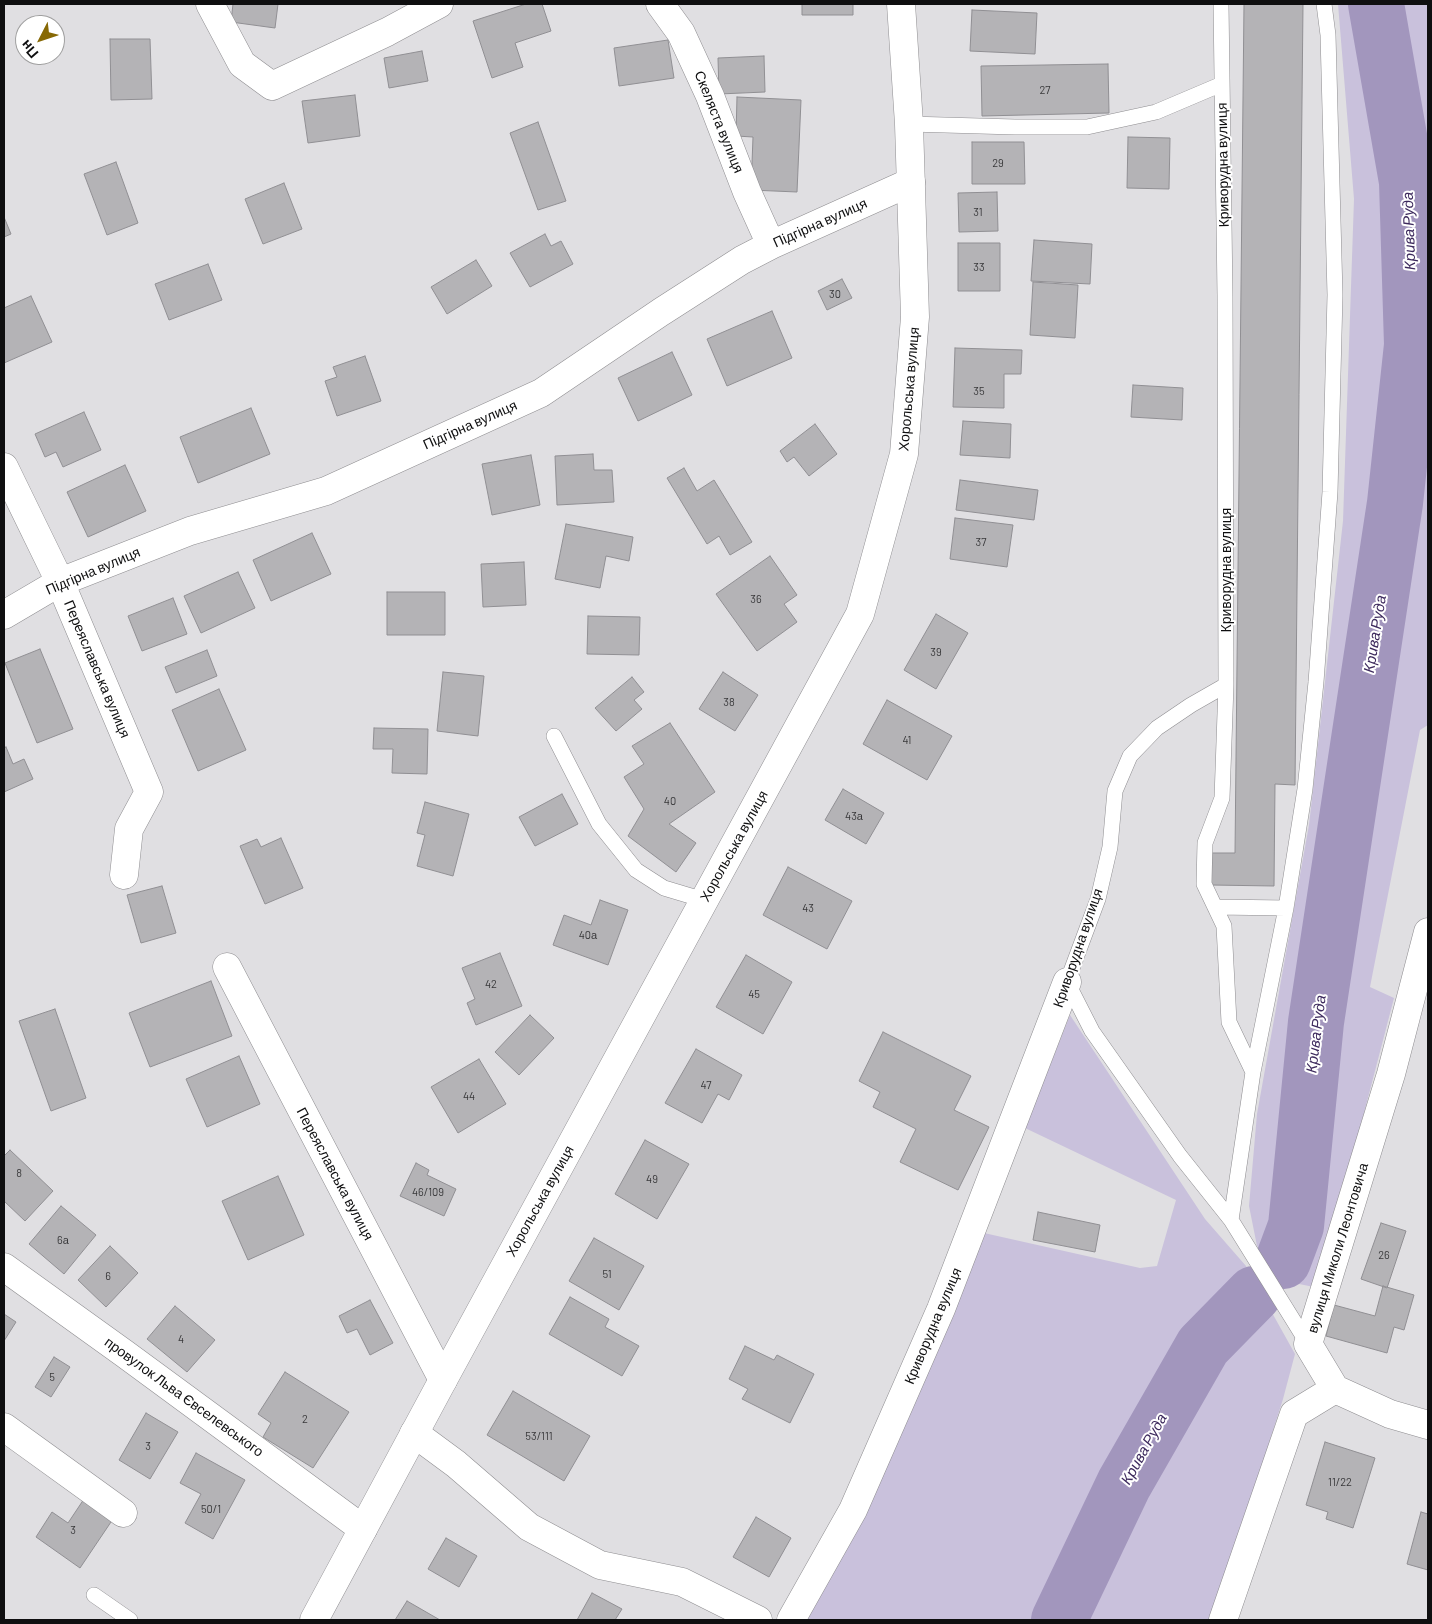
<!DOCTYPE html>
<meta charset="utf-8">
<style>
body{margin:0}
#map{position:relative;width:1432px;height:1624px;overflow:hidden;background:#e0dfe2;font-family:Barlow,sans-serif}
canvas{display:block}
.frame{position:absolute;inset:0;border:5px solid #0f0f10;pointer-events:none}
.north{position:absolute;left:15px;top:15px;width:50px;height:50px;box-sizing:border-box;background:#fff;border:1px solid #9f9f9f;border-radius:50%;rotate:229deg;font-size:14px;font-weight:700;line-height:20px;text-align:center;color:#0f0f10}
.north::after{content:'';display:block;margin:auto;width:18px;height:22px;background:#876905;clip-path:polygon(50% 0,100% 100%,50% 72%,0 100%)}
</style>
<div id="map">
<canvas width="1432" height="1624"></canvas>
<div class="frame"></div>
<div class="north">Пн</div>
</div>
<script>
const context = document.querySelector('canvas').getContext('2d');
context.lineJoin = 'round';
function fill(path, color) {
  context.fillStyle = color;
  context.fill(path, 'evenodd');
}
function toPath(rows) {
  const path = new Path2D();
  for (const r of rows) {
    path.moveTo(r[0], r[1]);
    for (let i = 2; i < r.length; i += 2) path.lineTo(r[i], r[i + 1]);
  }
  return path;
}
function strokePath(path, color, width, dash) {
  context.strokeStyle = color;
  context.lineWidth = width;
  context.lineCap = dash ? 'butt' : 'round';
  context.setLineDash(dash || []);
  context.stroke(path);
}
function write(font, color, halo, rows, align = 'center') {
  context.font = font + ' Barlow,sans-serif';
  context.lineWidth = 4;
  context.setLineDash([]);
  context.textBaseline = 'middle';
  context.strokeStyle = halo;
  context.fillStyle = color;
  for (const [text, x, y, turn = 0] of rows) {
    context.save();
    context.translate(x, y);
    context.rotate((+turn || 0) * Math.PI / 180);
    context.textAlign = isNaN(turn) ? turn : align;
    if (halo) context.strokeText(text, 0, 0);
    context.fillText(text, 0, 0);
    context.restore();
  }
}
fill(toPath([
 [1338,4,1428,4,1428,725,1420,730,1370,987,1394,998,1351,1163,1314,1287,1294,1283,1257,1246,1249,1206,1257,1114,1309,825,1343,521,1354,199],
 [1070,1015,1205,1219,1246,1266,1295,1354,1283,1399,1213,1620,801,1620,984,1233,1140,1268,1157,1266,1176,1200,1025,1128]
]), '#c9c1dc');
strokePath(toPath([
 [1283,1261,1296,1226,1316,1022,1395,503,1412,345,1407,182,1376,4],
 [1059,1620,1124,1484,1203,1346,1254,1294]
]), '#a296bd', 56);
const building = toPath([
 [233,4,278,4,275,28,231,22,233,4],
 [526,4,542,4,551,31,515,43,523,67,492,78,473,21,526,4],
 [802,4,853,4,853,15,802,15,802,4],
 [1244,4,1303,4,1295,785,1275,784,1274,886,1211,885,1212,853,1235,853,1244,4],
 [972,10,1037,13,1035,54,970,51,972,10],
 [110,39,150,39,152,99,111,100,110,39],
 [668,40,674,78,619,86,614,48,668,40],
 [422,51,428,81,389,88,384,58,422,51],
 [764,56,765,92,719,94,718,58,764,56],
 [1108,64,1109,113,982,116,981,66,1108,64],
 [355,95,360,136,308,143,302,101,355,95],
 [737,97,801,100,797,192,751,190,753,137,736,136,737,97],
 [538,122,566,201,538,210,510,133,538,122],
 [1128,137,1170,138,1169,189,1127,188,1128,137],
 [972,142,1024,142,1025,184,972,184,972,142],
 [116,162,138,223,107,235,84,174,116,162],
 [284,183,302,229,263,244,245,199,284,183],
 [997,192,998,231,959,232,958,193,997,192],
 [4,217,11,234,4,237,4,217],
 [545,234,551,246,561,241,573,264,530,287,510,253,545,234],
 [1034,240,1092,244,1090,284,1031,281,1034,240],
 [958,243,1000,243,1000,291,958,291,958,243],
 [476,260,492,286,447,314,431,287,476,260],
 [208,264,222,300,169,320,155,284,208,264],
 [842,279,852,298,827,310,818,291,842,279],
 [1033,282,1078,285,1075,338,1030,335,1033,282],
 [31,296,52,342,4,363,4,308,31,296],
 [772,311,792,358,727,386,707,339,772,311],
 [955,348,1022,350,1021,374,1004,374,1004,408,953,407,955,348],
 [672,352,692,395,638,421,618,378,672,352],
 [365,356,381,401,337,416,325,381,337,377,333,367,365,356],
 [1133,385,1183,388,1182,420,1131,417,1133,385],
 [251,408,270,454,198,483,180,437,251,408],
 [84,412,101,450,63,467,56,452,45,457,35,434,84,412],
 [963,421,1011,424,1010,458,960,455,963,421],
 [815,424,837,454,809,476,794,457,787,462,780,451,815,424],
 [593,454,594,470,612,470,614,502,557,505,555,456,593,454],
 [531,455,540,505,492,515,482,464,531,455],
 [125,465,146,511,88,537,67,492,125,465],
 [684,468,697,491,714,480,752,542,730,555,719,536,707,544,667,478,684,468],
 [960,480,1038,490,1034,520,956,510,960,480],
 [955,518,1013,525,1007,567,950,559,955,518],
 [566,524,633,537,629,561,606,556,600,588,555,579,566,524],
 [312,533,331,574,271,601,253,560,312,533],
 [770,556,797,595,784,604,797,622,757,651,716,594,770,556],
 [524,562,526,605,483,607,481,564,524,562],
 [238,572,255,608,201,633,184,596,238,572],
 [387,592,445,592,445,635,387,635,387,592],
 [173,598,187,634,142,651,128,616,173,598],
 [936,614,968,633,936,689,904,670,936,614],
 [588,616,640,617,639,655,587,654,588,616],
 [40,649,73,729,37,743,5,663,40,649],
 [207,650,217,676,176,693,165,667,207,650],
 [443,672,484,676,478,736,437,731,443,672],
 [723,672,758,695,735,731,699,709,723,672],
 [632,677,644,692,634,700,642,709,616,731,595,708,632,677],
 [219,689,246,750,198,771,172,710,219,689],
 [887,700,952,736,927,780,863,744,887,700],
 [670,723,715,792,669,824,696,843,676,872,628,836,644,809,624,777,644,764,632,746,670,723],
 [374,728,428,729,427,774,392,773,393,749,373,749,374,728],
 [6,747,13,764,24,759,33,779,4,792,4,748,6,747],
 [843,789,884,813,866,844,825,820,843,789],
 [562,794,578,824,535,846,519,817,562,794],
 [425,802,469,814,453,876,417,866,425,835,417,833,425,802],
 [281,838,303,888,265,904,240,846,257,839,261,847,281,838],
 [788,867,852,901,827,949,763,915,788,867],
 [162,886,176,933,141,943,127,895,162,886],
 [600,900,628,910,608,965,553,945,564,915,591,925,600,900],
 [500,953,522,1006,476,1025,467,1003,475,999,462,968,500,953],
 [746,955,792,982,763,1034,716,1007,746,955],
 [211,981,232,1036,150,1067,129,1013,211,981],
 [55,1009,86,1098,51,1111,19,1021,55,1009],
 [530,1015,554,1038,519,1075,495,1052,530,1015],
 [883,1032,971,1076,954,1110,989,1127,958,1190,900,1162,916,1129,873,1107,880,1092,859,1081,883,1032],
 [696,1049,742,1075,729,1100,718,1094,702,1123,665,1103,696,1049],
 [239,1056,260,1104,207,1127,186,1079,239,1056],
 [479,1059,506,1104,458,1133,431,1087,479,1059],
 [645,1140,689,1164,657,1219,615,1194,645,1140],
 [10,1150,53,1191,25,1221,4,1201,4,1156,10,1150],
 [416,1163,429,1170,427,1175,456,1189,444,1216,400,1196,416,1163],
 [278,1176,304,1235,248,1260,222,1201,278,1176],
 [61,1206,96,1235,64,1274,29,1244,61,1206],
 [1038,1212,1100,1225,1095,1252,1033,1240,1038,1212],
 [1381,1223,1406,1231,1387,1288,1361,1279,1381,1223],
 [594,1238,644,1266,619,1310,569,1281,594,1238],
 [110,1246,138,1273,106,1307,78,1280,110,1246],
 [1383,1286,1414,1295,1404,1330,1394,1327,1387,1353,1326,1336,1334,1305,1375,1316,1383,1286],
 [570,1297,609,1319,605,1327,639,1346,622,1376,549,1334,570,1297],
 [370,1300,393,1343,370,1355,357,1329,347,1333,339,1316,370,1300],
 [175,1306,215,1340,187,1372,147,1339,175,1306],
 [4,1314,16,1322,4,1341,4,1314],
 [745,1346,774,1360,777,1355,814,1374,790,1423,742,1399,748,1389,729,1379,745,1346],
 [54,1357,70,1367,51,1397,35,1387,54,1357],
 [285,1372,349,1412,313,1468,263,1437,271,1423,258,1414,285,1372],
 [513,1391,590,1436,564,1481,487,1435,513,1391],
 [146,1413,178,1432,150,1479,119,1460,146,1413],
 [1325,1442,1375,1458,1353,1528,1326,1519,1328,1512,1306,1505,1325,1442],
 [196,1453,245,1480,213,1539,185,1523,201,1494,180,1483,196,1453],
 [84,1499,113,1519,80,1568,36,1537,52,1512,68,1523,84,1499],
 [1421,1512,1428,1514,1428,1570,1407,1564,1421,1512],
 [756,1517,791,1538,769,1577,733,1557,756,1517],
 [446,1538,477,1556,459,1587,428,1569,446,1538],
 [592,1593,622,1609,615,1620,577,1620,592,1593],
 [407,1601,440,1620,395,1620,407,1601]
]);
fill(building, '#b4b3b6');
strokePath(building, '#908f93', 1);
const service = toPath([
 [1221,4,1225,296,1226,685,1191,705,1157,728,1130,756,1115,791,1110,847,1098,899,1067,982,1092,1031,1180,1156,1231,1220,1308,1344],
 [909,124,1015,127,1087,127,1156,112,1222,84],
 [1226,685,1222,798,1205,843,1204,884,1224,926,1229,1022,1253,1072],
 [554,736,599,824,636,870,664,888,704,900],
 [1216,907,1286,908],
 [1231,1220,1253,1072,1286,908,1305,789,1316,682,1330,492,1335,295,1328,35,1324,4],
 [94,1595,130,1620]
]);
const minor = toPath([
 [210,4,242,64,272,86,387,32,439,4],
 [660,4,681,33,710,96,747,192,771,245],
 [4,467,60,582,149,792,129,829,124,875],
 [4,615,60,582,190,531,326,491,541,393,661,312,742,260,771,245,911,182],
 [227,967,443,1380],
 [4,1267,125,1354,363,1529],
 [1335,1389,1308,1344,1391,1074,1428,932],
 [1335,1389,1390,1414,1428,1425],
 [4,1427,123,1513],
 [414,1433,456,1464,529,1527,600,1565,682,1582,758,1620],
 [791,1620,853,1510,941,1309,1067,982],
 [1223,1620,1294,1414,1335,1389]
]);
const tertiary = toPath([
 [314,1620,443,1380,860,614,904,454,915,317,909,124,901,4]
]);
strokePath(service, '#8e8d90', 16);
strokePath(minor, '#8e8d90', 29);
strokePath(tertiary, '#8e8d90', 29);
strokePath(service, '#fff', 15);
strokePath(minor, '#fff', 28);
strokePath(tertiary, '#fff', 28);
write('11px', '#38383a', null, [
 ["27",1045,90],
 ["29",998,163],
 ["31",978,212],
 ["33",979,267],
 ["30",835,294],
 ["35",979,391],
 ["37",981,542],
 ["36",756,599],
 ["39",936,652],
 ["38",729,702],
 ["41",907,740],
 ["40",670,801],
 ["43а",854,816],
 ["43",808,908],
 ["40а",588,935],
 ["42",491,984],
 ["45",754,994],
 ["47",706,1085],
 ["44",469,1096],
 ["8",19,1173],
 ["49",652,1179],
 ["46/109",428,1192],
 ["6а",63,1240],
 ["26",1384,1255],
 ["51",607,1274],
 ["6",108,1276],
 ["4",181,1339],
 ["5",52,1377],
 ["2",305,1419],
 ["53/111",539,1436],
 ["3",148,1446],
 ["11/22",1340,1482],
 ["50/1",211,1509],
 ["3",73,1530]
]);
write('14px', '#0f0f10', '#fff', [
 ["Скеляста вулиця",719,122,68],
 ["Криворудна вулиця",1223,165,-91],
 ["Підгірна вулиця",820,223,-24],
 ["Хорольська вулиця",909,389,-85],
 ["Підгірна вулиця",470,425,-24],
 ["Криворудна вулиця",1226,570,-90],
 ["Підгірна вулиця",93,571,-23],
 ["Переяславська вулиця",97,669,67],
 ["Хорольська вулиця",734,846,-61],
 ["Криворудна вулиця",1078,948,-71],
 ["Переяславська вулиця",335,1174,62],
 ["Хорольська вулиця",540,1201,-61],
 ["вулиця Миколи Леонтовича",1338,1248,-73],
 ["Криворудна вулиця",933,1326,-67],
 ["провулок Льва Євселевського",184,1397,36]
]);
write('italic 15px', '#3d2a5d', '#fff', [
 ["Крива Руда",1409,231,-92],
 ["Крива Руда",1375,634,-81],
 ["Крива Руда",1316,1034,-83],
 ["Крива Руда",1144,1449,-61]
]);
</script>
